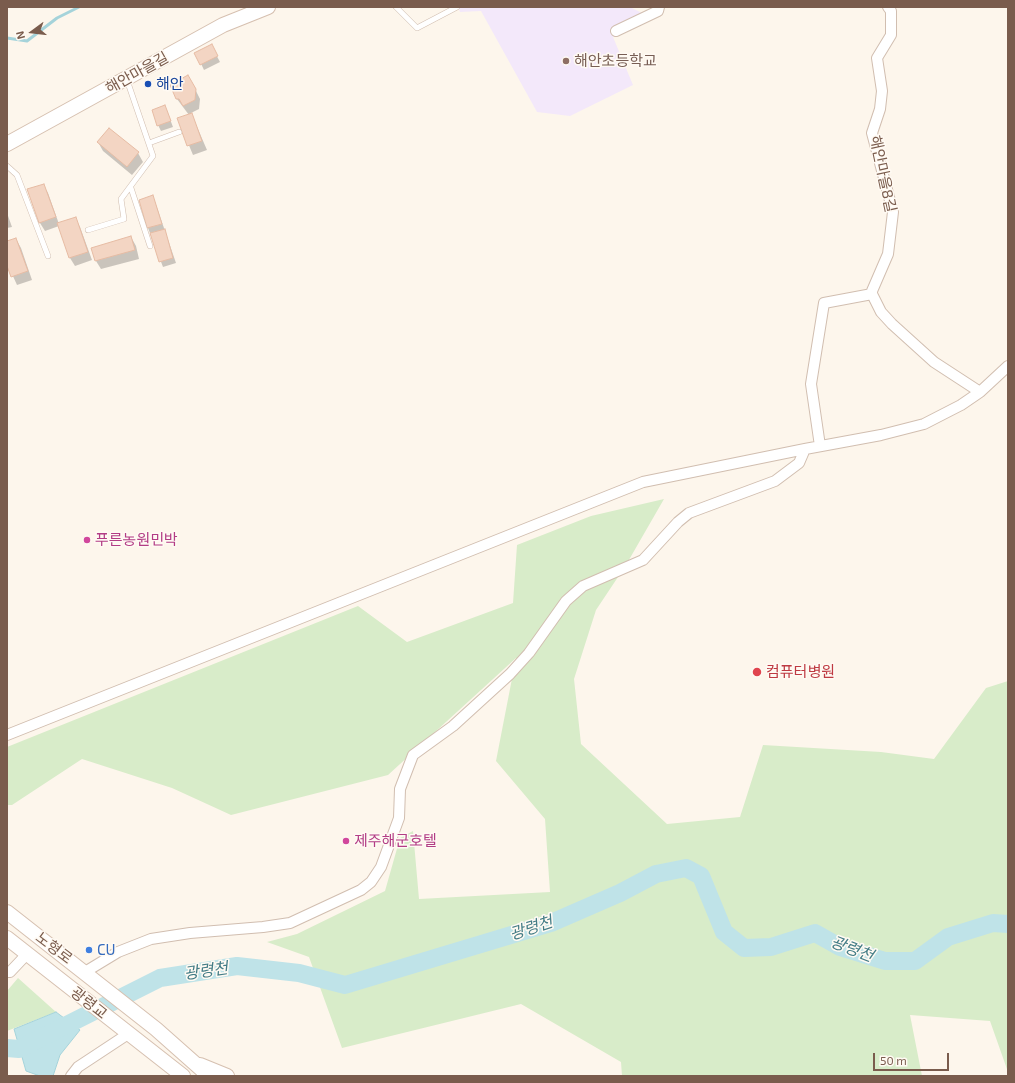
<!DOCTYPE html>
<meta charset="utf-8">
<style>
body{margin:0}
#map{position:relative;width:1015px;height:1083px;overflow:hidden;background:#fdf6ec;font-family:"Exo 2",sans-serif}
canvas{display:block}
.frame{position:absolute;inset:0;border:8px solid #7a5c4d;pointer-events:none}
.north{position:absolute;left:12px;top:12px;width:40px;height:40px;-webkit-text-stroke:3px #fffaf3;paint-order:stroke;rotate:255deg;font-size:11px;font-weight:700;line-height:16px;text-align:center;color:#7a5c4d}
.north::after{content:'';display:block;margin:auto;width:14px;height:18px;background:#7a5c4d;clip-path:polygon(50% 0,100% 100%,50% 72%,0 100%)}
.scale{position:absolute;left:873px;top:1053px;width:76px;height:18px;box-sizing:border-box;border:2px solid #7a5c4d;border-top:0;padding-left:5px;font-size:12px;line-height:14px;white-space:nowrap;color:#7a5c4d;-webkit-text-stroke:3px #fffaf3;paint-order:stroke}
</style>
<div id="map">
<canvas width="1015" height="1083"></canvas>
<div class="frame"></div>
<div class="north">N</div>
<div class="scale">50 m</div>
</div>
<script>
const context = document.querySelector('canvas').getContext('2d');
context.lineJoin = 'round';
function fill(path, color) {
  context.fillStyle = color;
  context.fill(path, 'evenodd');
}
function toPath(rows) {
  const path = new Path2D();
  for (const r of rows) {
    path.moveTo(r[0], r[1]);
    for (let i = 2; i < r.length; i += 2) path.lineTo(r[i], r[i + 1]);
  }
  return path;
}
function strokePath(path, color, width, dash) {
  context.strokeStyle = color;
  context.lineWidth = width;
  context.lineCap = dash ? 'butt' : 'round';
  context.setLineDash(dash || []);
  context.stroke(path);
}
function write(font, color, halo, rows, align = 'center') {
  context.font = font + ' "Exo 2","Noto Sans KR",sans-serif';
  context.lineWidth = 3;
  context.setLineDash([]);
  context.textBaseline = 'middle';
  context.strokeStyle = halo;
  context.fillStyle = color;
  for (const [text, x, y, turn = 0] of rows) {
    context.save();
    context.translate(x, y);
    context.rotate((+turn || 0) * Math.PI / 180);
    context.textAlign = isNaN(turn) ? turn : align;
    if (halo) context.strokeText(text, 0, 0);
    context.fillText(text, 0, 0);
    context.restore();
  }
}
fill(toPath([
 [458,7,630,7,642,13,613,37,633,85,570,116,537,112,481,11,460,12]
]), '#f3e8fa');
fill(toPath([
 [664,499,626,565,596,610,574,679,581,744,667,824,740,817,763,745,881,752,934,759,986,688,1008,681,1008,1072,990,1021,910,1015,922,1076,622,1076,621,1062,521,1004,342,1048,309,957,267,942,297,934,385,891,400,838,413,831,419,899,550,892,545,819,496,761,516,658,388,775,231,815,172,788,82,759,12,805,7,805,7,747,358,606,407,642,513,603,517,545,591,516],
 [18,978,56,1012,7,1031,7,991]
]), '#d8ecc9');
const water = toPath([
 [56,1012,80,1030,60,1055,53,1076,40,1076,26,1071,14,1029,56,1012]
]);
fill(water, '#bfe3e8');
strokePath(water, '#a5d3da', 1);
fill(toPath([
 [211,45,220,62,204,70,196,53],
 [193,85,200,99,199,109,191,113,207,150,193,155,178,119,189,115,177,99],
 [165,106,173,127,161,131,158,125],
 [98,142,138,153,143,162,132,175,103,151],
 [43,185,48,193,59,224,75,218,80,227,92,260,75,266,70,258,59,226,45,231,40,223,28,190],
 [153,196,176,263,163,267,148,228],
 [7,213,12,227,7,228],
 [131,237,136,246,139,259,101,269,96,261,93,248],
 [16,239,21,248,32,280,17,285,7,263,7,242]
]), '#0003');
strokePath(toPath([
 [7,38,27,41,57,18,79,7]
]), '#a5d3da', 3);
strokePath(toPath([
 [7,1048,19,1049,160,978,237,966,299,973,345,985,551,923,620,893,656,874,686,868,701,876,724,932,744,948,771,947,815,933,840,947,885,961,915,961,948,937,993,923,1008,924]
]), '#bfe3e8', 18);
const building = toPath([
 [212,44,218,56,200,65,194,53,212,44],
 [188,75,196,89,195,100,183,106,179,99,176,99,170,85,188,75],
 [165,105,171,121,157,126,152,110,165,105],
 [192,113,202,141,187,146,177,118,192,113],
 [109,128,139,152,127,167,97,142,109,128],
 [44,184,56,217,39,223,27,189,44,184],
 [153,195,162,224,147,228,139,200,153,195],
 [76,217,88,252,69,258,57,223,76,217],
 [165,229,173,258,159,262,150,233,165,229],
 [131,236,135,250,95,261,91,248,131,236],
 [16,238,28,271,11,277,7,266,7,241,16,238]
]);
fill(building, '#f3d5c3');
strokePath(building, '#e6bba3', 1);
const lane = toPath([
 [396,7,417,28,457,7],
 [149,143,179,132],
 [7,166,17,175,48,256],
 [131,188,150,246],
 [88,230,124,219,121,199,153,156,127,80]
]);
const street = toPath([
 [616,31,658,11,659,7],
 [872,294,872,291,888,254,893,212,872,133,880,109,882,91,877,58,891,35,891,11,888,7],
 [872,294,881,312,892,324,934,362,980,392],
 [820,446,811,384,824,303,872,294],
 [7,735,643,482,805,449,881,435,924,424,961,405,980,392,1008,366],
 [7,972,10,972,27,954],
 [85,972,118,952,151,939,190,933,263,927,290,923,361,890,371,882,381,867,399,818,400,789,413,755,453,726,510,674,529,653,566,601,583,586,643,560,678,522,689,513,775,481,799,463,805,449],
 [71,1076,78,1067,128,1034]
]);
const secondary = toPath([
 [7,144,223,25,268,7],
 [7,912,156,1029,209,1076],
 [7,938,183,1076],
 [200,1065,227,1076]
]);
strokePath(lane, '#d1beb0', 6);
strokePath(street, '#d1beb0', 12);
strokePath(secondary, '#d6c0b0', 16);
strokePath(lane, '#fff', 5);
strokePath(street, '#fff', 10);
strokePath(secondary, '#fff', 14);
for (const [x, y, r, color] of [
 [566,61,4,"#8d6e63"],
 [148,84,4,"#1a4fb4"],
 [87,540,4,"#d1479c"],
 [757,672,5,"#e0444e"],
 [346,841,4,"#d1479c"],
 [89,950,4,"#3f7fe0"]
]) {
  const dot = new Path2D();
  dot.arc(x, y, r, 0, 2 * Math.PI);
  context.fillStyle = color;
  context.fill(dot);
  strokePath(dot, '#fffaf3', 1.5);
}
write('15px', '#785e54', '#fffaf3', [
 ["해안초등학교",574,61]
], 'left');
write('15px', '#7a5c4d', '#fffaf3', [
 ["해안마을길",137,73,-29],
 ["해안마을8길",883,174,78],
 ["노형로",54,948,37],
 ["광령교",89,1003,38]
]);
write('15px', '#164399', '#fffaf3', [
 ["해안",156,84]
], 'left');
write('15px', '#b23c85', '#fffaf3', [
 ["푸른농원민박",95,540],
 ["제주해군호텔",354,841]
], 'left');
write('15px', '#be3a42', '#fffaf3', [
 ["컴퓨터병원",766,672]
], 'left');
write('15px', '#366cbe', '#fffaf3', [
 ["CU",97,950]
], 'left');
write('italic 16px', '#437c86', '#fffaf3', [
 ["광령천",531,928,-18],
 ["광령천",852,949,21],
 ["광령천",206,971,-8]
]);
</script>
